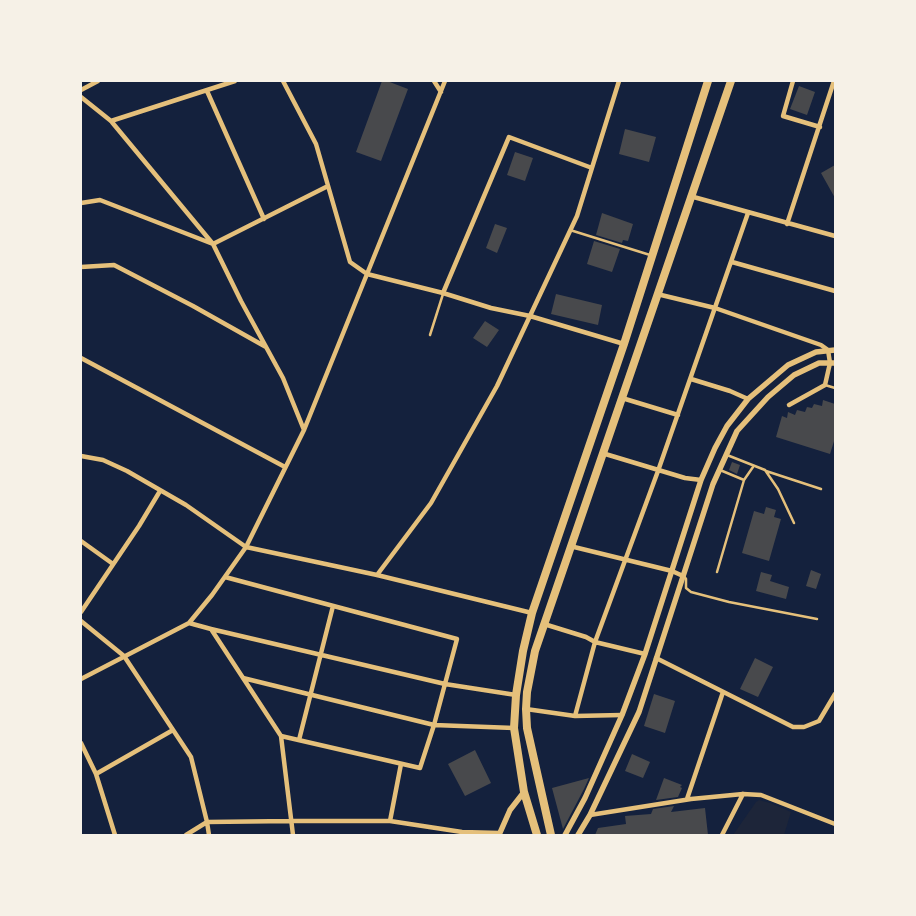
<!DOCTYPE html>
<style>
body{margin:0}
#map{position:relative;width:916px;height:916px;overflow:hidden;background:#14213d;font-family:"Titillium Web",sans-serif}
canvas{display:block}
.frame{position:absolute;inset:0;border:82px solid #f6f1e7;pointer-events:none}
</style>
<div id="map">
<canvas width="916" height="916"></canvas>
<div class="frame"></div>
</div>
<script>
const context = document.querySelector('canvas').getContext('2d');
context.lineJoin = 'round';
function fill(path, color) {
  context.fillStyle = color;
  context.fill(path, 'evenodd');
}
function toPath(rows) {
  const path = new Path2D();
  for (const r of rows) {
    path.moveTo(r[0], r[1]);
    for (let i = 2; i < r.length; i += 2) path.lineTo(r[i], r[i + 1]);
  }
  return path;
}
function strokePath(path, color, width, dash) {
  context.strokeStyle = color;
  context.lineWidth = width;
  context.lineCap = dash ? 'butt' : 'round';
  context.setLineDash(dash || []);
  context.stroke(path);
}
fill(toPath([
 [759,800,770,803,791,812,784,835,733,835,756,802]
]), '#1d2539');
fill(toPath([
 [382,81,387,81,408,89,381,161,356,152],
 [799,86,815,92,807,115,790,109],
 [625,129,656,137,649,162,619,154],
 [515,152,533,158,525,181,507,175],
 [835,165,835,198,821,173],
 [602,213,633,224,628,241,623,240,622,243,596,235],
 [495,224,507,228,497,253,486,248],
 [594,241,620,249,612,272,587,264],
 [556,294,602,305,598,325,551,314],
 [485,321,499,330,487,347,473,338],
 [823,400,835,404,835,438,830,454,776,437,782,416,787,418,788,412,795,415,797,410,805,412,807,407,812,408,814,404,822,406],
 [732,462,740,465,737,474,729,470],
 [766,507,776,510,774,517,781,519,769,561,742,553,754,511,764,514],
 [811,570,821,574,816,589,806,586],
 [761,572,772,575,770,581,789,587,786,599,756,591],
 [755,658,773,667,758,697,740,689],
 [654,694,675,701,665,733,644,726],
 [475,750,491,783,465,796,448,764],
 [632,754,650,762,643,778,625,771],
 [589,778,584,789,563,829,552,788],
 [664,778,682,785,680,787,682,788,678,797,656,800],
 [674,806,671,812,705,808,708,835,595,835,598,828,626,824,625,816,651,814,653,809]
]), '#48494c');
strokePath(toPath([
 [570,230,650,255],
 [430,335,443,294],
 [825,385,835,388],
 [727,455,765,470,778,489,794,523],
 [766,471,821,489],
 [744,480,753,467],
 [717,572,744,480,720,470],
 [684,576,686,579,686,588,691,592,729,602,817,619]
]), '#e5c07b', 2.5);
strokePath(toPath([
 [283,81,316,144,350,262,367,274,443,293,491,308,530,316,624,344],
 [434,81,441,92],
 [793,81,783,116,820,127],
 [81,90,98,81],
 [207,91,264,219],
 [81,97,111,121,213,244,241,301,283,378,304,430],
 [111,121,235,81],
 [690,196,835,236],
 [81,203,100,200,213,244,328,186],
 [787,224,834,81],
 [732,262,835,291],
 [81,267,114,265,193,306,266,347],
 [443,293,509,137,592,168],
 [657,294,715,308,821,345,828,350,830,363,825,385,789,405],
 [81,358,285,467],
 [691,379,730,391,748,399],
 [622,398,678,415],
 [602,453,685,478,701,480],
 [81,456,103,460,127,471,186,505,246,547,377,575,532,613],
 [81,541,113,564],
 [570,546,672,571,683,576],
 [377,575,431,503,497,386,577,216,619,81],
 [225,577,457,639,434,725,420,768,281,736],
 [81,612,139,526,160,491],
 [81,621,124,656,191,757,207,822,209,835],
 [189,623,211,629,281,736,293,835],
 [544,624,586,637,595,642,645,654],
 [211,629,445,684,516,695],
 [656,658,793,727,804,727,819,721,835,694],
 [243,678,434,725,514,728],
 [81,679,189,623,212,595,246,547,304,430,445,81],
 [526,709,575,716,622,715],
 [575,716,595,642,658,471,748,213],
 [299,740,333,606],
 [81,743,96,774,115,835],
 [96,774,173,730],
 [687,799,723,692],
 [590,815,691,799,743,794,761,795,835,824],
 [390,821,401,764],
 [186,835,207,822,291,821,390,821,462,832,499,833],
 [722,835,743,794]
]), '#e5c07b', 4.5);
strokePath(toPath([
 [499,835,510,810,524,792],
 [565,835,585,798,622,715,645,654,701,480,715,448,727,426,748,399,788,365,816,352,835,350],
 [578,835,590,815,639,712,713,484,737,431,768,397,794,375,819,363,835,363]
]), '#e5c07b', 5.5);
strokePath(toPath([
 [537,835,524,792,514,728,516,695,523,651,532,613,624,344,708,81],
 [551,835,527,728,526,709,527,692,535,651,731,81]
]), '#e5c07b', 8);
</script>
